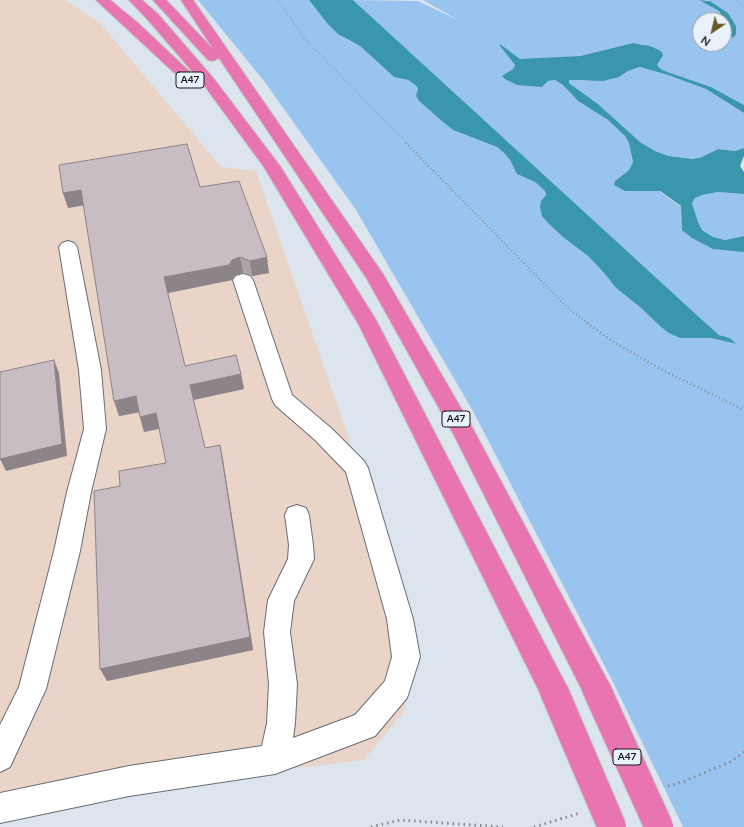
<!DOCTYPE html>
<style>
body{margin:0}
#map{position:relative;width:744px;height:827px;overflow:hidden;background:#dce4ed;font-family:Lato,sans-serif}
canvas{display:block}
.north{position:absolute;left:692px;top:12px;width:40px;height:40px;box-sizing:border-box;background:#e9f1fa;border:1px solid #949aa0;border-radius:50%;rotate:215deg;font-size:11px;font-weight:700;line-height:16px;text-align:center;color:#15171a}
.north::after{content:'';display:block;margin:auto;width:14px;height:18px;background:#685825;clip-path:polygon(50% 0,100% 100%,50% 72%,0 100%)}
</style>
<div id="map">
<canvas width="744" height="827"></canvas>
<div class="north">N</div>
</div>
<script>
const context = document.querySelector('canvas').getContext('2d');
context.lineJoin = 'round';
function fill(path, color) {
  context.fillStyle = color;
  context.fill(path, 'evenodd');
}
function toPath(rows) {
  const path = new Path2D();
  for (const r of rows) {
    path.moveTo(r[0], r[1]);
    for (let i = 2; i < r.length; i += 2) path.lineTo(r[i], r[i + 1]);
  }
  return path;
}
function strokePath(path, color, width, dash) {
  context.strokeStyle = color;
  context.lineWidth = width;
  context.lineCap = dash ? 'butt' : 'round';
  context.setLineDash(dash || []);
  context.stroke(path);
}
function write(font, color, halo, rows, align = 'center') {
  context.font = font + ' Lato,sans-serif';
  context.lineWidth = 4;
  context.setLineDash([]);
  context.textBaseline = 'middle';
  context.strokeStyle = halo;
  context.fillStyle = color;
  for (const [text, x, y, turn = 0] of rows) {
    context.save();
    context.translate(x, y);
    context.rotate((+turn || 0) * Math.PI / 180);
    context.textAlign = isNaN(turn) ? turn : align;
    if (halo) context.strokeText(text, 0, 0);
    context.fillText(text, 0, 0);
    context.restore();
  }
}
fill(toPath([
 [0,0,65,0,101,24,221,167,256,171,348,436,401,617,406,709,364,760,46,798,0,792]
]), '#ead4c7');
fill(toPath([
 [198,0,309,0,326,22,348,40,360,46,394,77,408,80,414,84,418,88,416,96,419,101,443,122,453,130,497,147,503,152,510,160,517,174,535,182,545,191,546,195,541,201,548,223,563,237,588,256,605,274,615,287,641,308,661,327,680,338,711,338,735,344,730,338,719,335,699,317,353,0,418,1,460,21,423,0,699,0,719,11,728,26,729,34,728,13,708,0,744,0,744,105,711,87,662,70,657,65,660,51,642,44,633,43,580,56,534,59,519,59,500,44,500,46,515,65,513,69,503,76,542,87,548,81,555,80,563,85,578,101,608,120,625,136,629,143,633,162,629,170,615,181,625,191,659,191,681,207,682,230,744,252,744,827,683,827,614,684,474,413,356,210,264,81],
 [700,20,724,20,724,44,700,44],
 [640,67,668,75,706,89,744,113,744,148,735,151,718,149,702,157,692,159,669,156,655,151,640,142,598,104,569,83,569,80,574,80,584,81,619,77,628,71],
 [718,192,744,194,744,236,725,240,713,237,702,230,698,222,692,203,695,198,702,195]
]), '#9ac4f0');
fill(toPath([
 [309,0,353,0,699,317,719,335,730,338,736,344,711,338,680,338,669,333,661,327,641,308,615,287,605,274,588,256,563,237,548,223,542,216,540,207,541,201,546,195,545,191,535,182,517,174,510,160,503,152,497,147,453,130,443,122,419,101,416,96,418,88,414,84,408,80,394,77,360,46,338,34,326,22],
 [699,0,710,1,728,13,736,26,736,34,733,38,729,34,728,26,719,11],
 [633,43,650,46,661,51,663,55,657,65,662,70,711,87,744,105,744,113,706,89,668,75,640,67,628,71,619,77,603,81,574,80,569,80,569,83,598,104,640,142,655,151,669,156,692,159,702,157,718,149,735,151,744,148,744,156,740,166,744,172,744,194,718,192,702,195,695,198,692,203,698,222,702,230,713,237,725,240,744,236,744,252,713,249,692,238,682,230,681,206,660,191,625,191,614,185,615,181,629,170,633,162,629,143,625,136,608,120,578,101,563,85,555,80,548,81,542,87,517,85,505,79,502,76,513,69,515,65,500,46,500,44,520,59,580,56]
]), '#3a96ab');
const minor = toPath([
 [68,241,74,243,77,247,101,370,106,429,91,492,80,551,46,689,10,767,0,772,0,725,19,687,54,551,67,492,84,429,79,370,59,247,62,243,68,241],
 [243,274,250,276,253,280,292,395,331,428,364,461,368,468,413,619,420,657,407,698,375,736,275,774,129,796,0,823,0,793,129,766,262,746,267,723,269,684,264,632,268,600,288,559,289,545,285,515,288,508,297,505,306,508,309,515,313,545,314,559,294,601,290,632,297,684,295,723,293,738,355,715,385,681,392,657,387,619,346,472,315,440,275,405,272,399,233,280,236,276,243,274]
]);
const highway = toPath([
 [96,0,110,0,138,23,191,73,193,76,191,79,186,80,181,79,96,0],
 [129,0,142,0,158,14,214,79,280,166,376,320,564,681,568,691,564,701,554,705,544,701,359,325,264,167,204,85,148,20,129,0],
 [153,0,166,0,214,50,181,0,193,0,383,274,472,427,606,678,610,688,606,698,596,702,586,698,454,435,367,279,219,58,213,61,208,60,153,0]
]);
strokePath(minor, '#666d75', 2);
strokePath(highway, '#c2c3c3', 2);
strokePath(toPath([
 [278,0,305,39,407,144],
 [737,0,744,7]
]), '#868b91', 1.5, [0.5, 2]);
strokePath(toPath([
 [406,143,568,308,589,324]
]), '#868b91', 2, [1, 2.5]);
strokePath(toPath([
 [587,323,612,341,662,370,744,410]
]), '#868b91', 2.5, [1, 3]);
strokePath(toPath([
 [668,786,685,781,732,761,744,752],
 [371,827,400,820,503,827],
 [534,827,580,813]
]), '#868b91', 3, [1.5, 4]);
fill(minor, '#fff');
fill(highway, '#e874b0');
const highwayBridge = toPath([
 [596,688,659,827],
 [554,691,612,827]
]);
strokePath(highwayBridge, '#c2c3c3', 30, []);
strokePath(highwayBridge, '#e874b0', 28);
fill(toPath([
 [200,187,269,273,252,276,243,273,235,275,232,280,168,293,185,366,241,374,244,389,193,400,205,448,220,445,223,460,253,650,107,681,120,486,166,463,159,429,144,432,140,417,139,412,119,416,84,205,68,208,63,193]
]), '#aca3a8');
fill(toPath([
 [81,190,86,205,68,208,63,193],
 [240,257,243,273,235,275,232,280,168,293,164,277],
 [267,257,269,273,252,276,250,261],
 [54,360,59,373,67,456,6,471,0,459],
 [241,374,244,389,193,400,190,385],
 [136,396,141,412,119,416,114,401],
 [156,413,161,428,144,432,140,417],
 [220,445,223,460,253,650,107,681,100,669]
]), '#8c8488');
const building = toPath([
 [187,144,200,187,239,181,267,257,250,261,240,257,232,260,229,265,164,277,185,366,236,355,241,374,190,385,205,448,220,445,250,637,100,669,94,491,120,486,119,471,166,463,156,413,140,417,136,396,114,401,81,190,63,193,59,165,187,144],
 [54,360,62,444,0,459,0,372,54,360]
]);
fill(building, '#c8bdc3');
strokePath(building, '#8c8488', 1);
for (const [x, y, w] of [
 [190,80,28],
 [456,419,28],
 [627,757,28]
]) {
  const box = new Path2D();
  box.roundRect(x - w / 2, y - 8, w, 16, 3);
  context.fillStyle = '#e9f1fa';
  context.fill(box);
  strokePath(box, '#15171a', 1);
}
write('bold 10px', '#15171a', null, [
 ["A47",190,80],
 ["A47",456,419],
 ["A47",627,757]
]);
</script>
